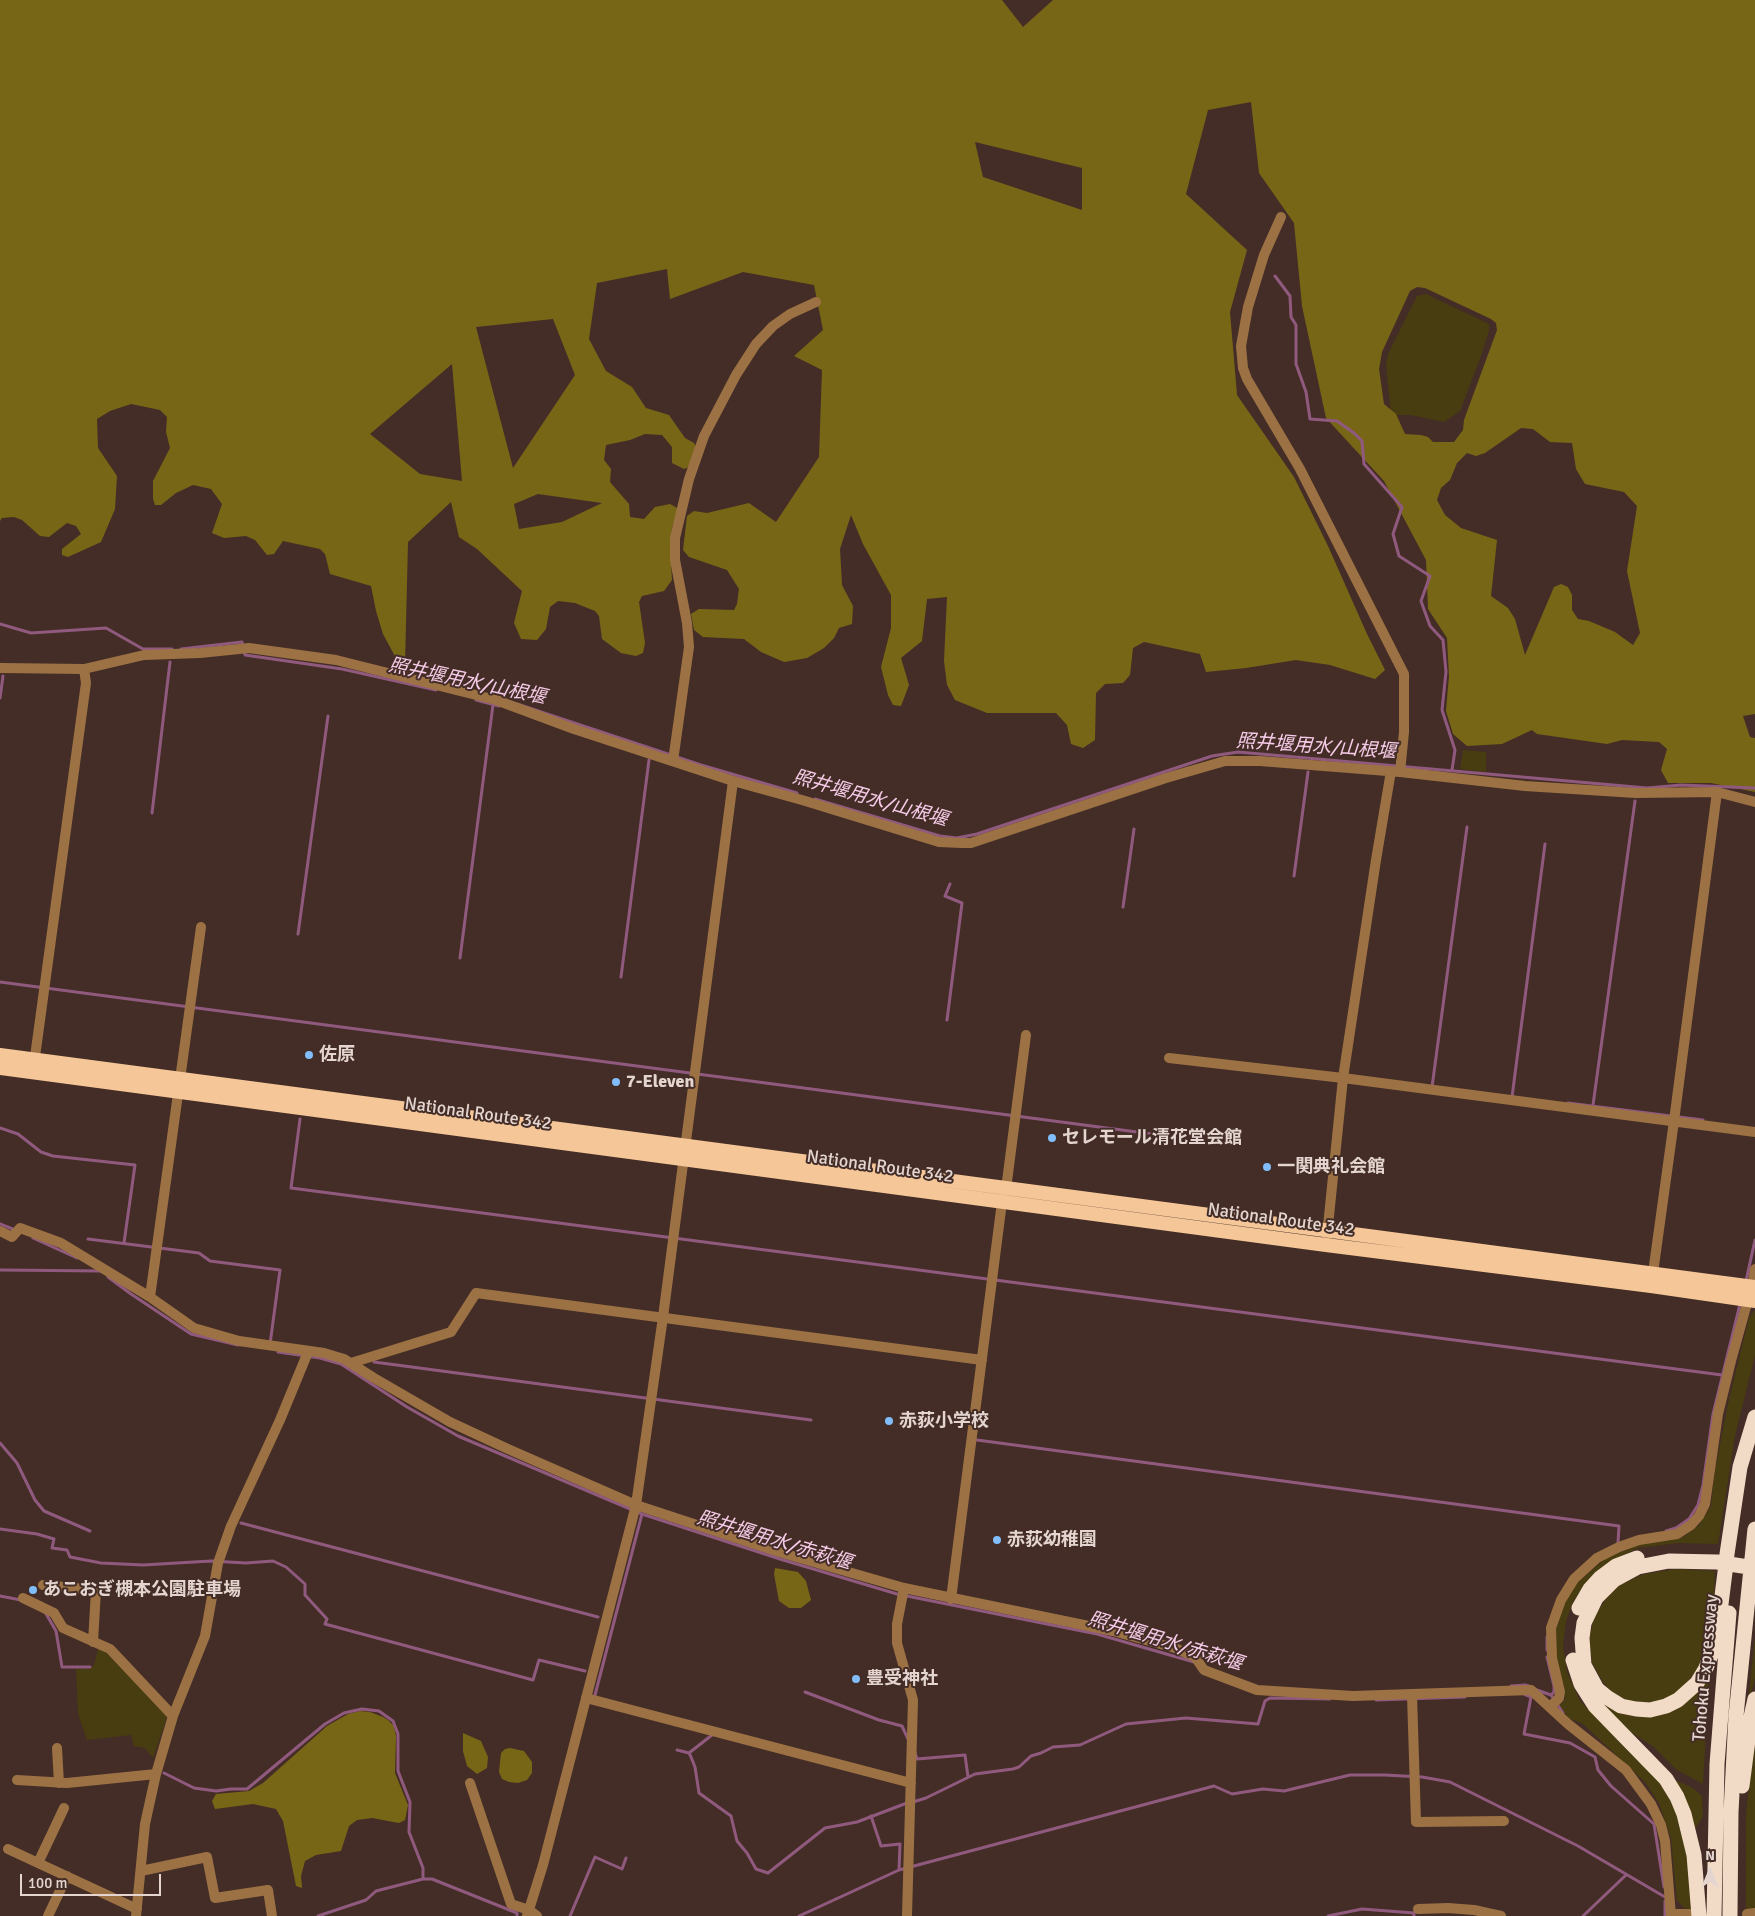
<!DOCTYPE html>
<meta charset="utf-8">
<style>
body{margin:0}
#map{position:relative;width:1755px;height:1916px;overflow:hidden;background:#442d26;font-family:Signika,sans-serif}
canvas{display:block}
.north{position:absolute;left:1685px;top:1846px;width:50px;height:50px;-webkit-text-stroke:4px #442d26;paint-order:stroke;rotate:0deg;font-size:14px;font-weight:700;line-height:20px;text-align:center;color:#e4d5d0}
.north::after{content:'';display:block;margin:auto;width:18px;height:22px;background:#e4d5d0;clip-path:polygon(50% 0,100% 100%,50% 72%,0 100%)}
.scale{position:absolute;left:20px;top:1874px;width:141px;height:22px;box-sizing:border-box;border:2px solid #e4d5d0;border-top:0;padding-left:6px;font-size:15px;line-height:18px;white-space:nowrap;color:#e4d5d0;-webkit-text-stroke:4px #442d26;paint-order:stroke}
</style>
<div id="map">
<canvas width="1755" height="1916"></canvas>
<div class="north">N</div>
<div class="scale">100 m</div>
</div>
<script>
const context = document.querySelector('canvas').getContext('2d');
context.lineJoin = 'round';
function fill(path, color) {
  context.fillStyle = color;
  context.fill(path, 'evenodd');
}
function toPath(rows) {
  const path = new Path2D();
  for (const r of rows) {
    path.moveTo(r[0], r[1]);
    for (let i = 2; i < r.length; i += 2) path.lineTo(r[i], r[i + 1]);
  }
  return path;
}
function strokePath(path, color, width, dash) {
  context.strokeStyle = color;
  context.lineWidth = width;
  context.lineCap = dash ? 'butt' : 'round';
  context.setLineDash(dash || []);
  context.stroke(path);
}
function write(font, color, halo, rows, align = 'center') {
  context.font = font + ' Signika,"Noto Sans JP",sans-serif';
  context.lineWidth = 4;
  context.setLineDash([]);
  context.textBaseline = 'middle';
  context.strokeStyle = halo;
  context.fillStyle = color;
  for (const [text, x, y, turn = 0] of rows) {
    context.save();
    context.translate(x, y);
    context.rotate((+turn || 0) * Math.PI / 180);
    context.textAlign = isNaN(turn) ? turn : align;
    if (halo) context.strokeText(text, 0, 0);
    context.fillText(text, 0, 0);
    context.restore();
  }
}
fill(toPath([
 [1426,294,1489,324,1489,331,1480,359,1460,411,1444,422,1411,415,1391,415,1386,365,1388,354,1417,296],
 [1463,750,1486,752,1486,772,1460,769],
 [1755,1310,1755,1355,1735,1436,1718,1544,1678,1543,1638,1548,1609,1562,1588,1580,1573,1602,1566,1621,1563,1646,1567,1672,1580,1701,1656,1777,1679,1815,1689,1863,1691,1909,1684,1908,1677,1900,1671,1838,1659,1803,1645,1782,1583,1724,1569,1718,1559,1706,1565,1700,1564,1688,1557,1665,1553,1640,1560,1607,1576,1584,1607,1557,1652,1541,1676,1539,1685,1536,1699,1525,1711,1506,1715,1470,1728,1404,1749,1318],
 [1676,1569,1715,1571,1713,1615,1707,1644,1699,1666,1687,1683,1676,1694,1662,1700,1646,1703,1627,1700,1612,1693,1603,1682,1592,1663,1589,1639,1594,1617,1605,1600,1619,1585,1644,1574],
 [1755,1636,1755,1678,1748,1704],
 [99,1646,168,1714,153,1758,145,1748,134,1746,131,1735,87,1740,78,1714,76,1669,90,1669,94,1665],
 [1709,1677,1703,1784,1677,1770,1654,1747,1621,1726,1596,1702,1592,1688,1613,1710,1637,1717,1662,1714],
 [1755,1723,1755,1909,1746,1909,1746,1816],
 [1675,1780,1693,1788,1702,1796,1703,1817,1695,1828]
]), '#483d11');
fill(toPath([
 [0,0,1002,0,1023,27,1053,0,1755,0,1755,714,1743,716,1750,737,1755,738,1755,792,1711,783,1668,783,1661,770,1667,749,1659,742,1622,740,1607,744,1537,734,1532,730,1502,744,1467,746,1453,734,1446,711,1449,676,1447,638,1428,609,1426,560,1384,481,1326,418,1302,306,1294,223,1259,173,1251,102,1208,110,1186,194,1247,250,1230,312,1237,395,1294,477,1328,546,1367,634,1385,670,1375,679,1330,665,1296,660,1246,668,1206,672,1200,654,1144,642,1133,648,1130,675,1123,683,1105,684,1096,693,1095,740,1083,748,1071,744,1067,725,1056,713,987,713,955,700,947,685,944,661,947,597,927,599,922,641,901,658,909,685,901,706,893,705,888,695,881,667,891,628,891,595,863,544,851,515,840,549,842,585,853,606,852,624,839,628,834,638,824,648,807,658,784,662,761,652,744,639,703,637,694,630,691,614,699,609,734,610,737,604,739,589,727,570,689,557,683,550,687,516,694,511,707,513,749,503,776,522,819,457,822,370,794,356,823,330,814,285,743,272,670,299,667,269,597,283,589,339,606,371,632,387,646,408,669,415,685,438,694,443,697,449,691,466,684,469,672,463,672,447,662,435,645,434,630,440,606,445,604,460,611,469,610,482,629,504,630,517,644,519,655,507,670,504,679,509,672,528,670,549,672,580,664,591,642,596,639,602,645,643,643,653,636,656,621,653,602,639,599,616,595,611,575,603,558,601,550,607,546,629,537,640,521,639,514,623,522,591,477,549,459,537,451,502,408,542,405,663,397,660,383,634,376,611,371,586,330,574,325,554,320,549,283,541,274,554,267,555,255,540,246,536,224,538,212,533,222,504,211,489,193,485,176,493,161,505,155,505,153,499,153,481,170,448,166,432,167,417,160,410,131,404,110,411,97,419,98,448,117,476,115,509,101,542,68,557,62,555,62,549,81,534,76,526,67,523,49,537,40,536,22,520,14,517,2,518,0,521],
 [975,142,1082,168,1082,210,983,177],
 [1417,287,1425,288,1491,319,1496,323,1497,330,1464,420,1463,430,1454,442,1433,442,1428,437,1421,435,1405,434,1396,414,1384,404,1379,369,1382,352,1410,291],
 [553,319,575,375,513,468,476,327],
 [452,364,462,481,420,474,370,434],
 [1521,428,1533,429,1550,442,1572,443,1576,469,1585,484,1624,492,1637,506,1627,571,1640,633,1633,645,1615,632,1589,621,1578,619,1572,610,1572,595,1568,587,1561,584,1554,587,1525,655,1515,619,1508,608,1491,596,1497,540,1461,528,1445,515,1437,500,1441,488,1450,480,1457,463,1467,453,1476,456,1485,453],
 [538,494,602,503,562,522,519,529,514,504],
 [775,1568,798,1572,806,1581,811,1600,801,1608,789,1608,779,1601,774,1574],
 [360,1711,370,1712,383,1717,388,1720,394,1726,396,1736,395,1773,408,1805,405,1820,399,1823,372,1818,357,1820,349,1826,341,1851,316,1855,305,1861,301,1876,302,1888,296,1886,283,1821,276,1809,253,1804,215,1809,212,1801,216,1794,249,1791,263,1783,327,1726,348,1714],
 [463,1733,481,1741,488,1757,487,1768,477,1774,467,1766,463,1751],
 [510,1748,524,1751,532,1762,532,1773,527,1780,518,1783,509,1782,502,1779,499,1772,501,1753,505,1749]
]), '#786617');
strokePath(toPath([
 [1275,276,1290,296,1291,317,1296,325,1296,364,1306,392,1310,419,1337,421,1354,433,1362,441,1364,464,1402,507,1393,534,1399,556,1430,576,1421,601,1430,626,1443,640,1446,672,1442,710,1455,750,1452,770],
 [0,624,31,633,106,628,143,649,172,649],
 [181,649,242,642,245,655,342,669,436,690],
 [0,698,3,676],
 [476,700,499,706],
 [517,704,701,765,797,793],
 [815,799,940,836,957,838,977,834,1212,756,1238,752,1647,788,1681,785,1755,788],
 [152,813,170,662],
 [1294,876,1308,772],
 [1123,907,1134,829],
 [298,934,328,716],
 [460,958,493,705],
 [621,977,649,760],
 [0,982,1175,1137],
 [947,1020,962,903,945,896,950,884],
 [1432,1087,1467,827],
 [1514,1097,1512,1097,1545,844],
 [1568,1103,1703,1120],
 [1593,1105,1635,801],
 [300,1119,291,1188,1722,1375],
 [0,1128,18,1134,41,1152,53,1156,135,1165,124,1243],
 [0,1224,15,1230],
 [33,1238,77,1258],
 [88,1239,199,1253,210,1261,280,1270,270,1344],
 [0,1270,101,1271],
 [108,1277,131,1294,191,1334,238,1345],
 [1746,1281,1755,1240],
 [278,1352,320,1358,341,1364,407,1407,458,1436,642,1514,780,1559,897,1594,1097,1634,1194,1662],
 [374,1362,811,1420],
 [977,1440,1619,1526,1618,1543],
 [0,1443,17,1463,35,1500,44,1511,90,1531],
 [241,1523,598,1617],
 [0,1529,37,1534,54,1539,52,1548,67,1550,70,1557,101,1563,143,1565,211,1561,246,1563,273,1561,286,1567,305,1584,305,1595,327,1619,325,1624,533,1680,539,1660,585,1671],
 [1666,1531,1676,1528,1689,1519,1698,1505,1703,1485,1713,1414,1740,1304],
 [0,1596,21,1600],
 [45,1612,56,1631,62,1667,90,1667],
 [1547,1650,1547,1637],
 [1547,1657,1554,1686,1554,1692,1551,1695],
 [1511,1686,1525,1685,1529,1686],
 [1537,1690,1551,1695,1563,1713],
 [805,1692,879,1720,902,1726,908,1739],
 [1524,1694,1531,1697,1524,1734,1570,1743,1595,1757,1598,1770,1611,1786,1654,1824,1664,1887],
 [595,1695,642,1514],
 [1376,1700,1465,1697],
 [677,1750,689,1753,691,1757,695,1767,699,1793,731,1816,737,1841,747,1853,756,1869,768,1873,825,1828,857,1822,907,1803],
 [689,1753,712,1735],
 [915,1753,917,1759,965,1755,968,1777],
 [164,1773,194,1788,216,1791,231,1789,247,1789,325,1724,344,1713,362,1709,379,1711,393,1721,398,1734,398,1771,410,1802,409,1832,423,1868,423,1879],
 [913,1802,926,1798,975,1774,1013,1769,1019,1767,1031,1756,1041,1753,1053,1747,1080,1745,1126,1724,1186,1718,1258,1724,1265,1701,1270,1698,1330,1699],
 [871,1816,881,1846,900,1844,899,1870],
 [1665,1901,1665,1916],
 [318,1916,366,1900,376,1891,423,1879,432,1879,517,1913,517,1916],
 [570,1916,595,1857,622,1869,626,1858],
 [799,1916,899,1870,1214,1786,1232,1794,1263,1789,1284,1791,1350,1775,1385,1775,1422,1777,1450,1782,1578,1846,1665,1897],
 [1328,1916,1362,1909,1414,1913,1414,1916],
 [1583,1916,1626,1875]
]), '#905a7f', 3);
strokePath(toPath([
 [1281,217,1264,255,1248,307,1241,346,1243,368,1247,379,1300,469,1404,674,1404,732,1400,772],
 [0,668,84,669,144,655,200,653,249,648,336,660,496,700,574,729,733,781,802,800,939,842,962,843,971,843,1166,778,1225,761,1260,761,1400,772,1525,786,1636,793,1717,792,1755,802],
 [673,761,689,647,687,623,675,560,675,538,689,479,704,436,736,375,756,344,773,326,790,314,816,302],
 [1169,1058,1343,1078,1755,1132],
 [34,1064,86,683,84,669],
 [0,1231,12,1237,20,1228,61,1243,150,1297,194,1328,239,1341,324,1353,344,1359,374,1378,450,1422,508,1449,636,1505,779,1552,904,1588,1113,1631,1175,1648,1195,1657,1204,1670,1257,1690,1353,1696,1531,1690,1568,1724,1626,1770,1651,1804,1661,1825,1665,1841,1671,1916],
 [1327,1236,1343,1078,1376,860,1391,771],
 [1652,1280,1674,1121,1717,792],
 [150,1297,201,927],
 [351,1363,451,1332,476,1293,982,1360],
 [43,1585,96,1590,93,1642],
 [904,1588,897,1624,897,1643,913,1700,907,1916],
 [23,1598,54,1613,63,1628,110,1649,173,1716],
 [951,1599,1002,1202,1006,1189,1026,1035],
 [1412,1695,1416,1822,1504,1821],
 [586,1698,911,1783],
 [1550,1707,1559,1698,1560,1692,1552,1658,1551,1628,1561,1600,1574,1579,1597,1558,1619,1547,1639,1540,1677,1534,1691,1525,1699,1516,1705,1504,1718,1414,1731,1361,1749,1296],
 [57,1748,59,1783],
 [17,1780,67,1783,156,1774],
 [470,1783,511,1904,529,1910,537,1916],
 [8,1849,137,1909],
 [38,1863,64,1808],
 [141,1871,207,1857,215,1898,268,1890,272,1916],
 [1418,1909,1448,1908,1474,1910,1501,1916],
 [1671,1914,1689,1914],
 [1747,1914,1755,1913],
 [48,1916,67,1876],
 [136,1916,145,1824,156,1774,173,1716,205,1636,218,1563,231,1526,280,1420,308,1352]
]), '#9c7245', 10);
strokePath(toPath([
 [1752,1287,1755,1269],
 [527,1916,543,1865,636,1505,663,1317,733,781]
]), '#9c7245', 10);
strokePath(toPath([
 [0,1055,1755,1287],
 [0,1068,1326,1245,1651,1286,1755,1301]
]), '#f5c798', 14);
strokePath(toPath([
 [1755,1417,1740,1467,1730,1534,1727,1554,1725,1572,1721,1604,1717,1630,1712,1652,1706,1668,1697,1683,1678,1700,1666,1706,1650,1710,1636,1709,1621,1706,1608,1698,1597,1689,1584,1665,1582,1638,1584,1623,1596,1598,1614,1580,1638,1567,1669,1561,1717,1562,1755,1568],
 [1579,1608,1590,1589,1600,1578,1616,1566,1637,1558],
 [1573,1660,1581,1684,1595,1706,1666,1779,1677,1797,1684,1814,1694,1855,1699,1916],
 [1742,1786,1751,1717,1755,1699],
 [1714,1916,1717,1764,1729,1613],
 [1730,1916,1731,1812,1736,1716,1755,1529]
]), '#f1dbc7', 15);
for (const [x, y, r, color] of [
 [309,1055,5,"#80bdfa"],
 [616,1082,5,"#80bdfa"],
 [1052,1138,5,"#80bdfa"],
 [1267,1167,5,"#80bdfa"],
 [889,1421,5,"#80bdfa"],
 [997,1540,5,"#80bdfa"],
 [33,1590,5,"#80bdfa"],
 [856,1679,5,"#80bdfa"]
]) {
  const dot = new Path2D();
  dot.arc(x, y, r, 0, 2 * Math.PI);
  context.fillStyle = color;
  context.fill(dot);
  strokePath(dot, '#442d26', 2);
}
write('bold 18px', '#e4d5d0', '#442d26', [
 ["佐原",319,1055],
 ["7-Eleven",626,1082],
 ["セレモール清花堂会館",1062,1138],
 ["一関典礼会館",1277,1167],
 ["赤荻小学校",899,1421],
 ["赤荻幼稚園",1007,1540],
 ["あこおぎ槻本公園駐車場",43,1590],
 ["豊受神社",866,1679]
], 'left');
write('18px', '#e4d5d0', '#442d26', [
 ["National Route 342",478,1114,8],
 ["National Route 342",880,1167,8],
 ["National Route 342",1281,1220,8],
 ["Tohoku Expressway",1706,1668,-85]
]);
write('italic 19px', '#f5cbe8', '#442d26', [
 ["照井堰用水/山根堰",467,682,12],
 ["照井堰用水/山根堰",1316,747,4],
 ["照井堰用水/山根堰",870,799,16],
 ["照井堰用水/赤萩堰",774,1541,17],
 ["照井堰用水/赤萩堰",1165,1642,17]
]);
</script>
